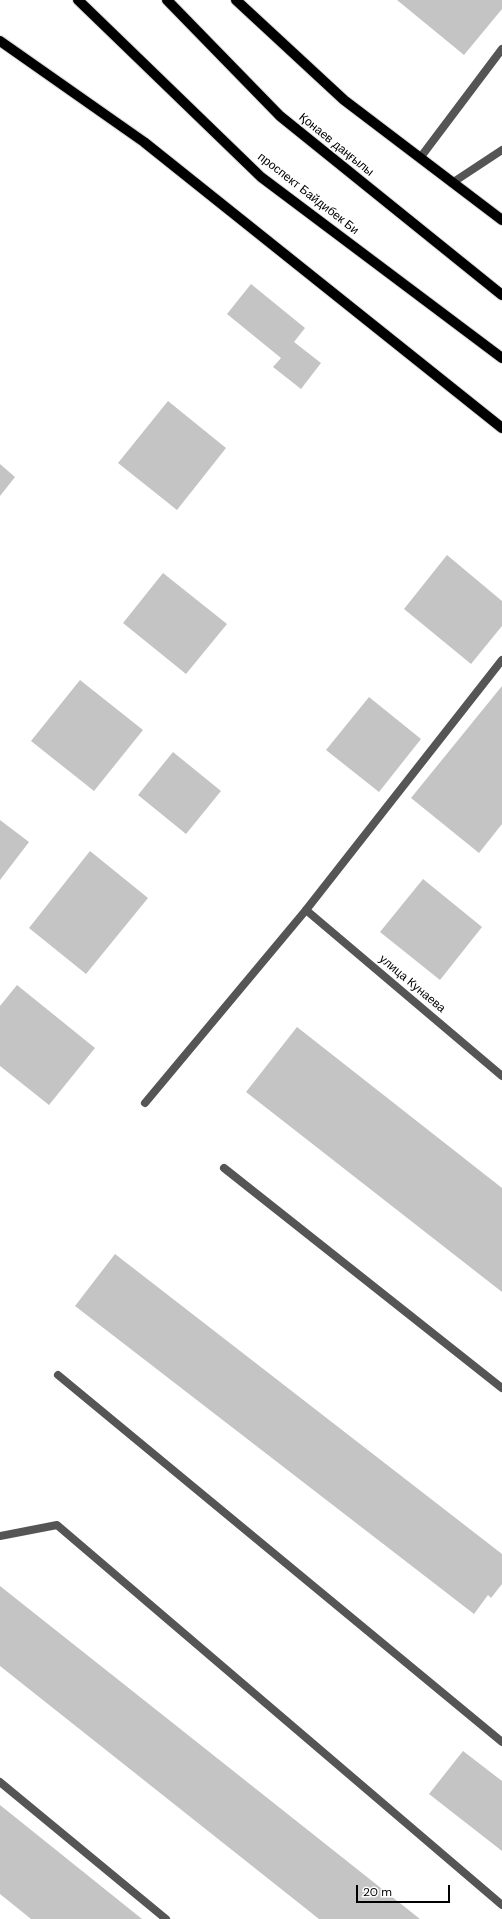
<!DOCTYPE html>
<meta charset="utf-8">
<style>
body{margin:0}
#map{position:relative;width:502px;height:1919px;overflow:hidden;background:#fff;font-family:"DM Sans",sans-serif}
canvas{display:block}
.scale{position:absolute;left:356px;top:1885px;width:94px;height:18px;box-sizing:border-box;border:2px solid #000;border-top:0;padding-left:5px;font-size:12px;line-height:14px;white-space:nowrap;color:#000;-webkit-text-stroke:3px #fff;paint-order:stroke}
</style>
<div id="map">
<canvas width="502" height="1919"></canvas>
<div class="scale">20 m</div>
</div>
<script>
const context = document.querySelector('canvas').getContext('2d');
context.lineJoin = 'round';
function fill(path, color) {
  context.fillStyle = color;
  context.fill(path, 'evenodd');
}
function toPath(rows) {
  const path = new Path2D();
  for (const r of rows) {
    path.moveTo(r[0], r[1]);
    for (let i = 2; i < r.length; i += 2) path.lineTo(r[i], r[i + 1]);
  }
  return path;
}
function strokePath(path, color, width, dash) {
  context.strokeStyle = color;
  context.lineWidth = width;
  context.lineCap = dash ? 'butt' : 'round';
  context.setLineDash(dash || []);
  context.stroke(path);
}
function write(font, color, halo, rows, align = 'center') {
  context.font = font + ' "DM Sans",sans-serif';
  context.lineWidth = 3;
  context.setLineDash([]);
  context.textBaseline = 'middle';
  context.strokeStyle = halo;
  context.fillStyle = color;
  for (const [text, x, y, turn = 0] of rows) {
    context.save();
    context.translate(x, y);
    context.rotate((+turn || 0) * Math.PI / 180);
    context.textAlign = isNaN(turn) ? turn : align;
    if (halo) context.strokeText(text, 0, 0);
    context.fillText(text, 0, 0);
    context.restore();
  }
}
fill(toPath([
 [397,0,502,0,502,9,464,55],
 [251,284,305,328,294,342,321,363,301,389,273,367,281,358,227,314],
 [168,401,226,448,177,510,118,463],
 [0,464,15,477,0,496],
 [447,555,502,601,502,626,471,664,404,609],
 [163,573,227,624,186,674,123,623],
 [80,680,143,730,94,791,31,741],
 [502,686,502,824,479,853,411,798],
 [369,697,421,739,379,792,326,750],
 [173,752,221,791,186,834,138,795],
 [0,820,29,842,0,880],
 [90,851,148,898,86,974,29,928],
 [423,879,482,927,440,980,380,932],
 [17,985,95,1048,49,1105,0,1066,0,1006],
 [297,1027,502,1188,502,1292,246,1092],
 [115,1254,502,1554,502,1584,491,1598,488,1595,474,1614,75,1306],
 [0,1586,420,1919,319,1919,0,1666],
 [463,1751,502,1781,502,1851,429,1794],
 [0,1805,142,1919,31,1919,0,1894]
]), '#c4c4c4');
const primary = toPath([
 [78,0,261,177,502,358],
 [167,0,280,116,502,295],
 [236,0,344,100,502,220],
 [0,41,144,142,502,428]
]);
strokePath(primary, '#dbdbdb', 12);
strokePath(toPath([
 [420,158,502,49],
 [452,183,502,150],
 [145,1103,306,910],
 [224,1168,502,1388],
 [58,1375,502,1742],
 [0,1536,57,1525,502,1905],
 [0,1782,166,1919]
]), '#555', 8);
strokePath(toPath([
 [502,660,306,910,502,1076]
]), '#555', 8);
strokePath(primary, '#000', 10);
write('12px', '#000', '#fff', [
 ["Қонаев даңғылы",336,145,39],
 ["проспект Байдибек Би",308,194,38],
 ["улица Кунаева",412,984,40]
]);
</script>
